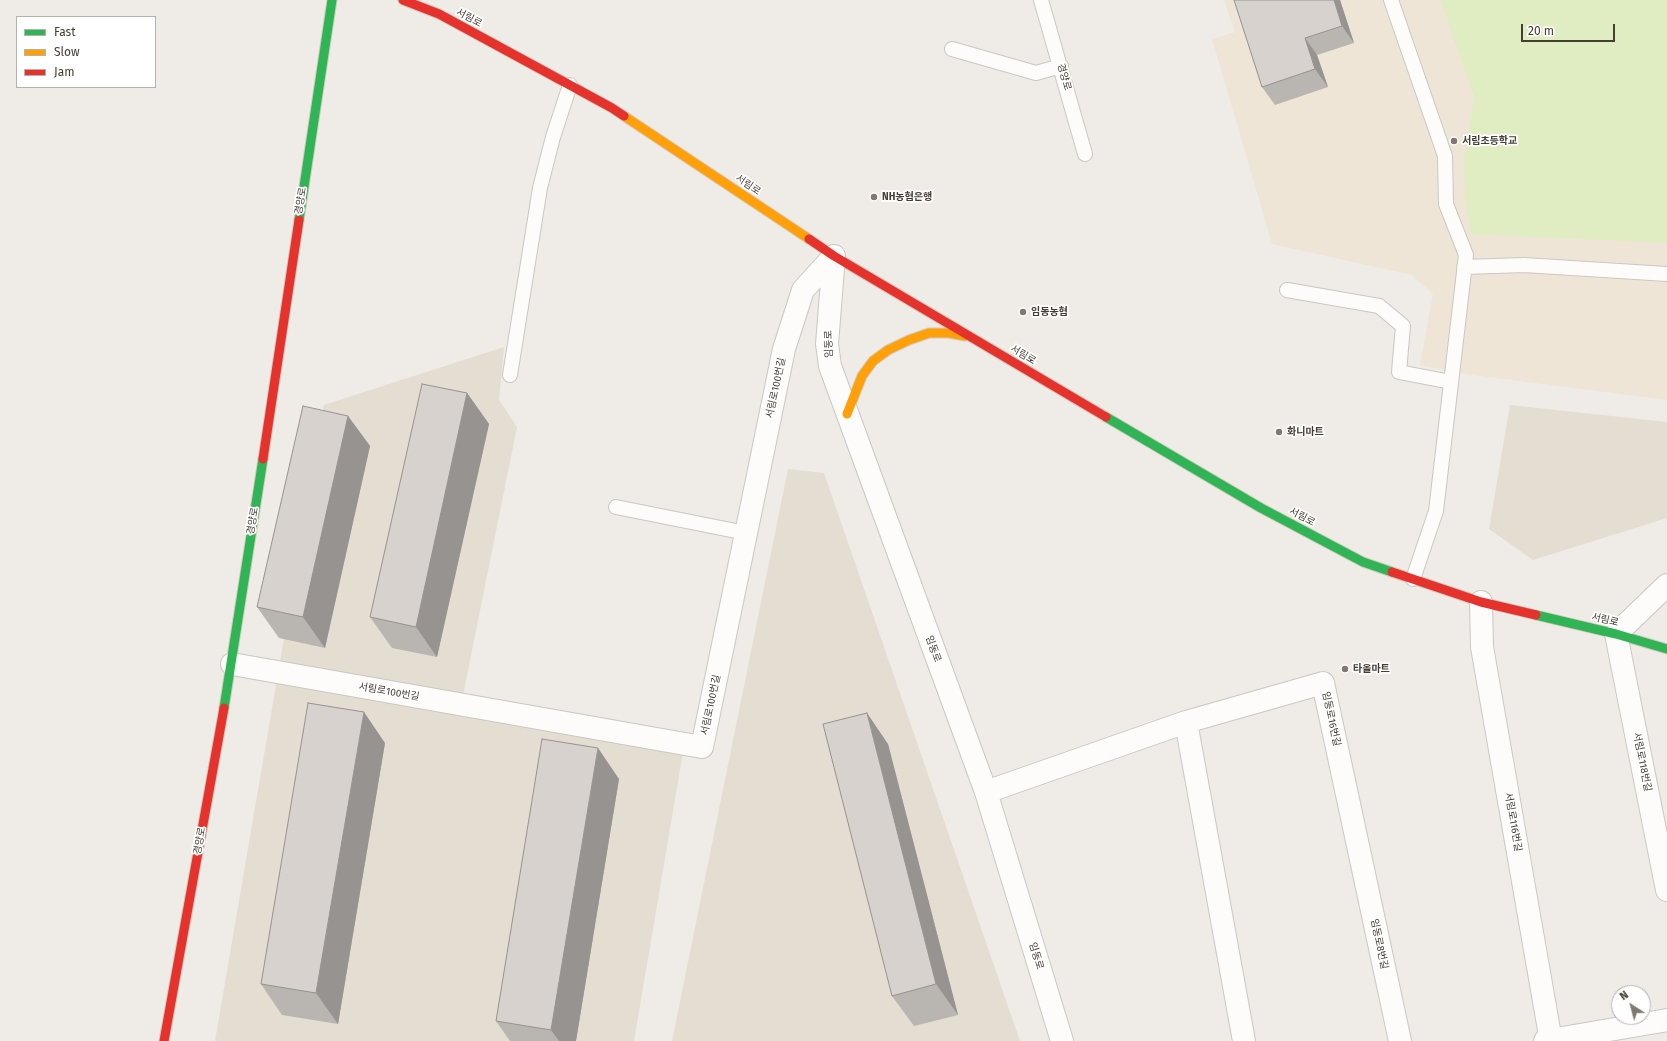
<!DOCTYPE html>
<meta charset="utf-8">
<style>
body{margin:0}
#map{position:relative;width:1667px;height:1041px;overflow:hidden;background:#efebe6;font-family:"Fira Sans",sans-serif}
canvas{display:block}
.legend{position:absolute;left:16px;top:16px;width:140px;height:72px;box-sizing:border-box;background:#fff;border:1px solid #b5b1ad;margin:0;padding:5px 7px;list-style:none;font-size:12px;color:#453c32}
.legend li{display:flex;align-items:center;gap:8px;height:20px}
.legend b{width:20px;border:1px solid #b5b1ad}
.north{position:absolute;left:1611px;top:985px;width:40px;height:40px;box-sizing:border-box;background:#fff;border:1px solid #b5b1ad;border-radius:50%;rotate:324deg;font-size:11px;font-weight:700;line-height:16px;text-align:center;color:#453c32}
.north::after{content:'';display:block;margin:auto;width:14px;height:18px;background:#807971;clip-path:polygon(50% 0,100% 100%,50% 72%,0 100%)}
.scale{position:absolute;left:1521px;top:24px;width:94px;height:18px;box-sizing:border-box;border:2px solid #453c32;border-top:0;padding-left:5px;font-size:12px;line-height:14px;white-space:nowrap;color:#453c32;-webkit-text-stroke:3px #fff;paint-order:stroke}
</style>
<div id="map">
<canvas width="1667" height="1041"></canvas>
<ul class="legend">
<li><b style="height:5px;background:#30b455"></b>Fast</li>
<li><b style="height:5px;background:#ff9f0a"></b>Slow</li>
<li><b style="height:5px;background:#e5322d"></b>Jam</li>
</ul>
<div class="north">N</div>
<div class="scale">20 m</div>
</div>
<script>
const context = document.querySelector('canvas').getContext('2d');
context.lineJoin = 'round';
function fill(path, color) {
  context.fillStyle = color;
  context.fill(path, 'evenodd');
}
function toPath(rows) {
  const path = new Path2D();
  for (const r of rows) {
    path.moveTo(r[0], r[1]);
    for (let i = 2; i < r.length; i += 2) path.lineTo(r[i], r[i + 1]);
  }
  return path;
}
function strokePath(path, color, width, dash) {
  context.strokeStyle = color;
  context.lineWidth = width;
  context.lineCap = dash ? 'butt' : 'round';
  context.setLineDash(dash || []);
  context.stroke(path);
}
function write(font, color, halo, rows, align = 'center') {
  context.font = font + ' "Fira Sans","Noto Sans KR",sans-serif';
  context.lineWidth = 3.5;
  context.setLineDash([]);
  context.textBaseline = 'middle';
  context.strokeStyle = halo;
  context.fillStyle = color;
  for (const [text, x, y, turn = 0] of rows) {
    context.save();
    context.translate(x, y);
    context.rotate((+turn || 0) * Math.PI / 180);
    context.textAlign = isNaN(turn) ? turn : align;
    if (halo) context.strokeText(text, 0, 0);
    context.fillText(text, 0, 0);
    context.restore();
  }
}
fill(toPath([
 [504,347,499,400,517,427,460,710,683,752,634,1041,215,1041,324,405],
 [1510,405,1667,422,1667,518,1533,560,1489,529],
 [788,469,824,473,1020,1041,672,1041]
]), '#e4ddd2');
fill(toPath([
 [1224,0,1667,0,1667,400,1465,374,1420,365,1433,294,1412,275,1272,244,1212,39,1235,32]
]), '#eee5d7');
fill(toPath([
 [1440,0,1667,0,1667,243,1471,234,1465,197,1464,159,1474,96]
]), '#e0ecc2');
const lane = toPath([
 [1041,0,1085,154],
 [1391,0,1445,156,1446,204,1466,255,1436,511,1413,579],
 [952,49,1036,73,1061,66],
 [1464,267,1524,265,1667,274],
 [1287,290,1379,306,1403,326,1399,372,1451,382],
 [510,375,540,188,553,137,570,85],
 [616,507,746,533]
]);
const street = toPath([
 [834,256,827,344,830,366,986,792,1062,1041],
 [1667,585,1616,634,1667,890],
 [1481,602,1482,647,1551,1041],
 [232,664,702,747,784,349,803,290,834,256],
 [1186,722,1244,1041],
 [986,792,1186,722,1323,683,1400,1041],
 [1545,1041,1667,1020]
]);
const fast = toPath([
 [299,220,332,0],
 [1106,417,1261,508,1363,562,1392,572],
 [1536,615,1616,634,1667,649],
 [224,708,263,459]
]);
const slow = toPath([
 [624,116,809,239],
 [847,414,862,376,873,361,888,350,909,340,929,333,949,333,965,336]
]);
const jam = toPath([
 [403,0,439,14,612,108,624,116],
 [809,239,834,256,1106,417],
 [263,459,299,220],
 [1392,572,1481,602,1536,615],
 [164,1041,224,708]
]);
strokePath(lane, '#cbc7c2', 16);
strokePath(street, '#cbc7c2', 24);
strokePath(fast, '#d1cabd', 11);
strokePath(slow, '#d1cabd', 11);
strokePath(jam, '#d1cabd', 11);
strokePath(lane, '#fdfcfb', 14);
strokePath(street, '#fdfcfb', 22);
strokePath(fast, '#30b455', 9);
strokePath(slow, '#ff9f0a', 9);
strokePath(jam, '#e5322d', 9);
fill(toPath([
 [1234,0,1340,0,1354,43,1317,55,1328,87,1275,105,1262,87],
 [467,393,489,424,437,657,392,648,370,617],
 [348,416,370,446,325,648,279,638,257,607],
 [385,743,338,1024,282,1015,261,984],
 [888,744,958,1015,914,1026,892,996],
 [619,779,576,1041,510,1041,496,1021]
]), '#b9b5b0');
fill(toPath([
 [1334,0,1340,0,1354,43,1342,26],
 [1305,38,1317,55,1328,87,1315,69],
 [467,393,489,424,437,657,416,627],
 [348,416,370,446,325,648,303,617],
 [364,712,385,743,338,1024,316,993],
 [867,713,888,744,958,1015,936,984],
 [598,748,619,779,576,1041,559,1041,551,1030]
]), '#969390');
const building = toPath([
 [1234,0,1334,0,1342,26,1305,38,1315,69,1262,87,1234,0],
 [422,384,467,393,416,627,370,617,422,384],
 [303,406,348,416,303,617,257,607,303,406],
 [308,703,364,712,316,993,261,984,308,703],
 [867,713,936,984,892,996,823,724,867,713],
 [542,739,598,748,551,1030,496,1021,542,739]
]);
fill(building, '#d7d2cd');
strokePath(building, '#969390', 1);
for (const [x, y, r, color] of [
 [1454,141,4,"#807971"],
 [874,197,4,"#807971"],
 [1023,312,4,"#807971"],
 [1279,432,4,"#807971"],
 [1345,669,4,"#807971"]
]) {
  const dot = new Path2D();
  dot.arc(x, y, r, 0, 2 * Math.PI);
  context.fillStyle = color;
  context.fill(dot);
  strokePath(dot, '#fff', 1.5);
}
write('10px', '#453c32', '#fff', [
 ["서림로",469,18,28],
 ["경양로",1064,77,74],
 ["서림로",748,185,34],
 ["경양로",301,201,-81],
 ["임동로",829,344,-92],
 ["서림로",1023,355,31],
 ["서림로100번길",776,388,-78],
 ["서림로",1302,517,28],
 ["경양로",253,521,-81],
 ["서림로",1605,620,14],
 ["임동로",933,649,70],
 ["서림로100번길",389,692,10],
 ["서림로100번길",711,705,-78],
 ["임동로16번길",1331,719,78],
 ["서림로118번길",1642,762,79],
 ["서림로116번길",1513,822,80],
 ["경양로",200,841,-80],
 ["임동로8번길",1379,944,78],
 ["임동로",1036,956,73]
]);
write('bold 10px', '#453c32', '#fff', [
 ["서림초등학교",1462,141],
 ["NH농협은행",882,197],
 ["임동농협",1031,312],
 ["화니마트",1287,432],
 ["타올마트",1353,669]
], 'left');
</script>
